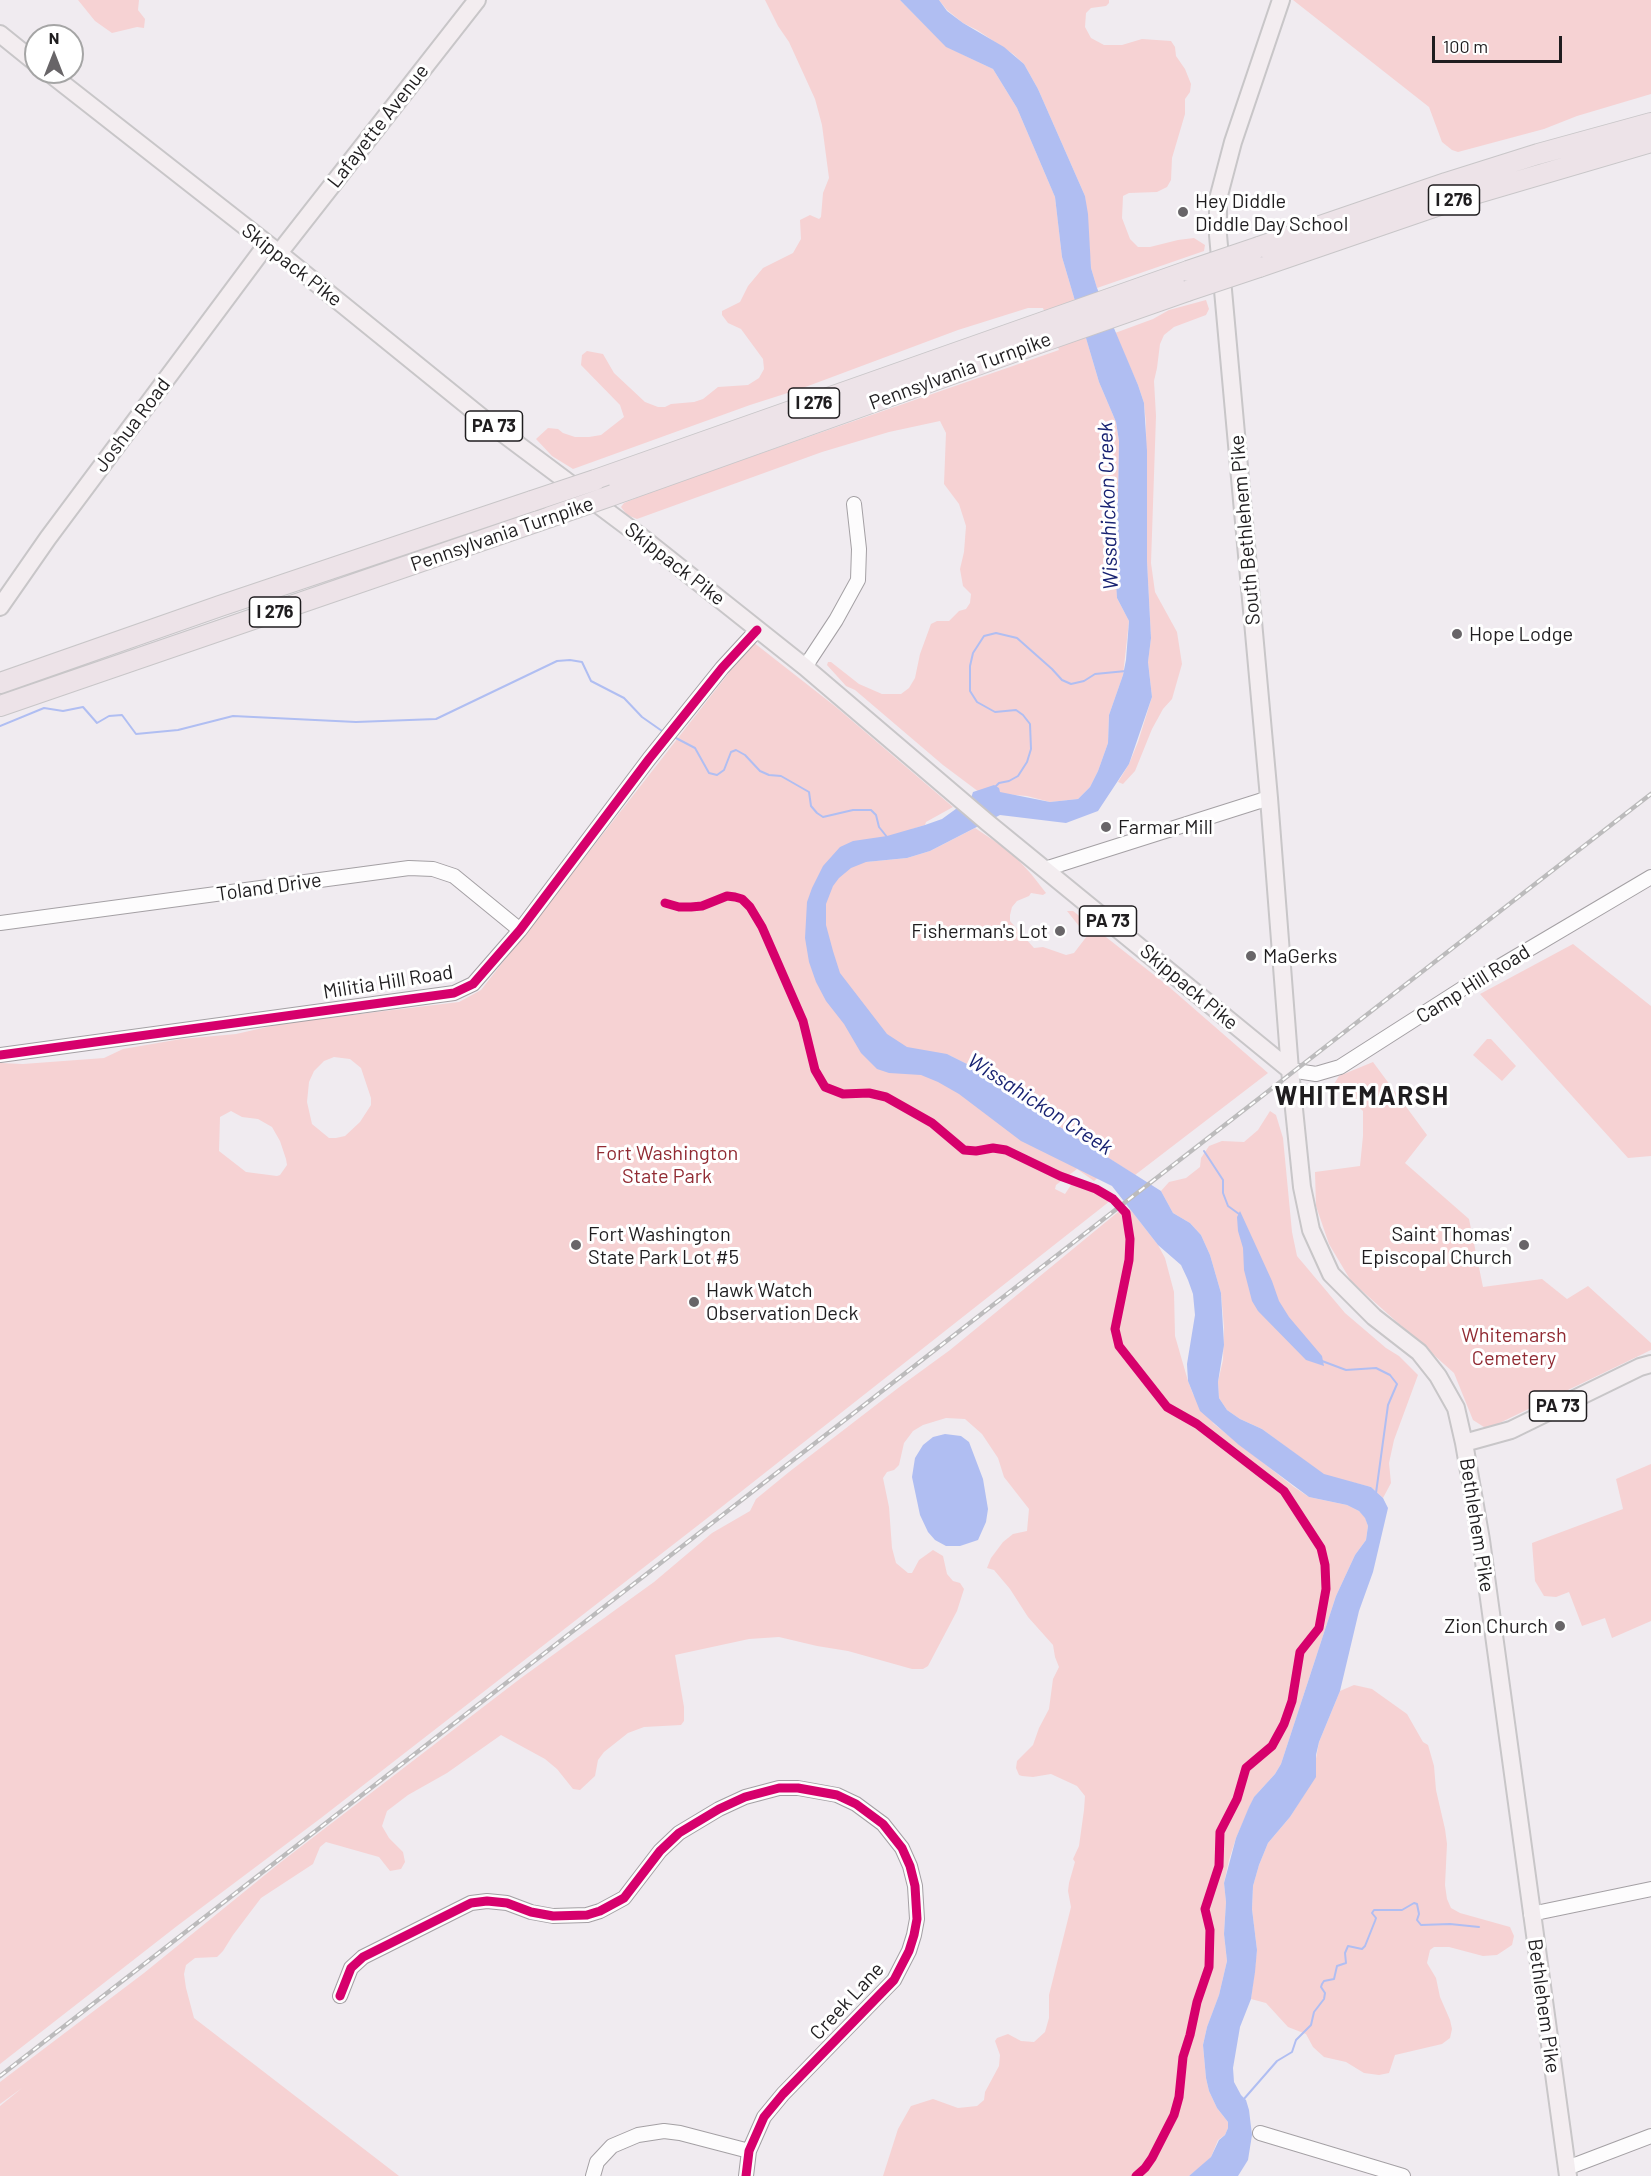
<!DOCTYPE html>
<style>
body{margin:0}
#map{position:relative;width:1651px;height:2176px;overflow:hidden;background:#f0ebf0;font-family:Barlow,sans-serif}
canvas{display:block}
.north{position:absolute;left:24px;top:24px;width:60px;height:60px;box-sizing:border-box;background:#fff;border:2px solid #a5a5a5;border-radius:50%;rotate:0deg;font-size:16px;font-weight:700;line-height:24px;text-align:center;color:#1f1d1f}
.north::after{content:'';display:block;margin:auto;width:21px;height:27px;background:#686568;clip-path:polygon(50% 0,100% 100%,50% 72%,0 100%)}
.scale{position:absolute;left:1432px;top:36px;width:130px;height:27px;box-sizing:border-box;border:3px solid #1f1d1f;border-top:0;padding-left:8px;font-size:18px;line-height:21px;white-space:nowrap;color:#1f1d1f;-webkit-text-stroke:4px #fff;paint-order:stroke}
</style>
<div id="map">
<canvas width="1651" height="2176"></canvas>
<div class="north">N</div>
<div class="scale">100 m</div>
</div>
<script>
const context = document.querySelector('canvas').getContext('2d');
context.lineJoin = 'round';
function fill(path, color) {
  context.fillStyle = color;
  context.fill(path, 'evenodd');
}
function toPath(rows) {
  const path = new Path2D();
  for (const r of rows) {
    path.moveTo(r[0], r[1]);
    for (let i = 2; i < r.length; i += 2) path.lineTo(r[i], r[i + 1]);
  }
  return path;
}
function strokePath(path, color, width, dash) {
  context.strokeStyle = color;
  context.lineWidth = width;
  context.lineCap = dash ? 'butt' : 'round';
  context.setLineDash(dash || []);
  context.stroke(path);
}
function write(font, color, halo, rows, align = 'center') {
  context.font = font + ' Barlow,sans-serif';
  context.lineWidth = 6;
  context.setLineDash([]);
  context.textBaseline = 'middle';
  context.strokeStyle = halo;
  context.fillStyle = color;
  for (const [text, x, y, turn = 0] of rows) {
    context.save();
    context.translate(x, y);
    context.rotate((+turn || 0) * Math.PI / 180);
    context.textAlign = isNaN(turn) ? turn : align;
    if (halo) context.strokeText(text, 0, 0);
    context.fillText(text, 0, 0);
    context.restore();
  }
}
fill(toPath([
 [78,0,139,0,138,10,145,19,144,28,137,27,112,33,95,21],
 [765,0,900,0,947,47,993,69,1017,108,1055,197,1062,257,1099,382,1116,422,1119,441,1118,500,1115,519,1117,598,1129,621,1123,675,1109,715,1108,743,1098,771,1090,787,1078,799,1050,802,1027,796,979,792,943,765,855,690,846,686,827,665,828,662,831,662,859,684,882,694,901,694,909,688,915,678,920,654,931,624,937,621,949,621,959,611,966,609,970,603,971,594,963,586,960,569,964,552,966,526,959,504,944,484,946,433,940,421,889,432,822,452,637,519,627,515,621,507,624,503,655,490,1059,350,1043,308,1028,308,958,330,800,389,750,405,573,469,552,456,536,439,548,428,558,429,563,433,575,437,589,437,601,435,624,417,620,405,581,365,582,355,587,351,603,354,614,373,645,402,658,407,665,407,671,404,694,402,703,399,718,387,748,385,759,378,764,369,763,359,741,329,728,323,722,315,722,311,740,302,748,286,763,268,793,253,801,239,800,220,810,215,819,219,821,217,823,193,829,178,822,125,815,99,789,42,778,26],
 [939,0,1109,0,1109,3,1106,6,1091,8,1086,13,1085,27,1091,38,1104,45,1122,45,1142,39,1171,41,1175,47,1176,56,1185,69,1191,84,1190,92,1185,99,1185,114,1172,158,1171,180,1167,187,1157,192,1129,193,1123,196,1122,218,1130,239,1138,247,1150,247,1178,240,1194,238,1205,245,1204,251,1097,288,1091,268,1085,196,1038,89,1024,64,1013,54,977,30,963,23,947,10],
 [1293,0,1651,0,1651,94,1577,116,1544,129,1458,152,1452,150,1442,142,1429,107],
 [1206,300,1209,309,1206,315,1174,327,1164,335,1160,344,1157,368,1154,381,1156,416,1151,563,1155,592,1177,632,1182,664,1172,699,1163,709,1152,729,1135,771,1123,784,1118,782,1129,764,1138,742,1152,697,1148,662,1151,638,1147,561,1146,423,1144,403,1138,385,1115,333,1153,319,1169,310],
 [753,642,836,707,953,807,926,822,925,825,912,829,866,862,907,858,930,851,975,828,1011,852,1032,875,1046,893,1043,895,1031,893,1029,896,1017,901,1012,907,1010,915,1010,921,1034,948,1043,947,1066,955,1074,953,1087,936,1067,911,1073,911,1168,986,1268,1073,1135,1175,1052,1122,979,1070,947,1054,1111,1167,1094,1181,1077,1169,1056,1185,1055,1189,1065,1194,1071,1185,1079,1185,1096,1191,1110,1201,719,1509,321,1818,177,1926,0,2064,0,1063,23,1064,104,1058,123,1049,181,1039,236,1034,285,1023,459,1002,481,990],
 [334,1057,350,1059,361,1068,371,1098,371,1105,360,1122,345,1136,336,1138,329,1138,312,1124,307,1102,309,1082,314,1071,324,1061],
 [231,1111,242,1117,258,1119,272,1127,280,1141,286,1159,287,1165,280,1175,277,1176,246,1172,219,1151,220,1117],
 [1573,944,1651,1006,1651,1156,1628,1158,1480,994],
 [1487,1039,1491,1039,1516,1066,1502,1081,1473,1055],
 [1373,1062,1427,1135,1405,1163,1469,1219,1483,1287,1542,1279,1567,1299,1588,1286,1651,1343,1651,1350,1487,1429,1473,1420,1454,1373,1351,1281,1329,1244,1316,1206,1315,1172,1360,1166,1363,1136,1363,1111,1334,1084,1339,1076],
 [1270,1111,1276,1115,1283,1138,1292,1232,1297,1256,1345,1313,1386,1348,1399,1356,1418,1375,1394,1440,1389,1463,1391,1483,1383,1498,1371,1487,1324,1475,1262,1429,1240,1419,1227,1410,1219,1398,1218,1382,1223,1360,1224,1327,1221,1293,1210,1255,1201,1235,1190,1223,1173,1213,1161,1191,1169,1182,1186,1178,1200,1167,1201,1158,1209,1146,1222,1141,1244,1142,1258,1130],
 [1130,1209,1158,1245,1165,1258,1174,1292,1175,1336,1188,1381,1193,1394,1214,1424,1294,1487,1309,1497,1347,1505,1359,1511,1365,1517,1368,1526,1366,1540,1355,1555,1336,1596,1281,1764,1275,1774,1254,1797,1236,1838,1229,1860,1224,1883,1226,1902,1224,1934,1227,1961,1219,1995,1207,2027,1203,2045,1206,2078,1209,2091,1217,2108,1228,2122,1228,2128,1225,2135,1218,2140,1211,2157,1203,2165,1189,2176,883,2176,898,2129,911,2106,933,2099,958,2108,977,2106,984,2100,985,2092,999,2066,1000,2055,995,2041,997,2038,1008,2034,1021,2041,1034,2042,1045,2032,1049,2018,1049,1995,1071,1907,1068,1891,1069,1883,1075,1862,1073,1859,1079,1846,1084,1810,1085,1796,1077,1786,1051,1774,1033,1777,1022,1776,1019,1775,1016,1768,1017,1761,1033,1745,1039,1728,1049,1709,1053,1679,1059,1667,1055,1657,1053,1645,1028,1617,1010,1589,994,1570,987,1568,991,1558,1003,1542,1013,1534,1027,1531,1029,1509,1004,1477,998,1458,982,1434,965,1419,946,1418,923,1425,913,1431,904,1443,899,1465,894,1470,887,1472,883,1478,889,1507,892,1548,896,1563,908,1573,912,1573,919,1560,933,1550,943,1556,947,1574,953,1581,960,1583,964,1589,957,1611,928,1666,923,1669,912,1669,848,1651,817,1646,779,1637,749,1639,675,1655,684,1707,684,1721,681,1725,644,1727,628,1733,604,1752,598,1760,595,1776,580,1790,573,1789,557,1769,545,1759,501,1735,447,1773,408,1795,387,1811,382,1826,389,1838,403,1852,405,1862,401,1869,390,1871,379,1857,326,1842,320,1847,313,1864,261,1898,233,1935,223,1951,217,1957,195,1958,186,1965,184,1974,186,1988,194,2018,399,2176,0,2176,0,2106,22,2088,0,2104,0,2082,144,1973,281,1862,521,1678,654,1582,712,1533,750,1511,756,1499,789,1472,902,1385,950,1350,1118,1212],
 [1651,1464,1651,1621,1612,1638,1605,1618,1582,1626,1569,1592,1556,1597,1544,1596,1535,1581,1532,1543,1623,1509,1616,1479],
 [1354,1685,1372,1689,1407,1714,1423,1742,1428,1745,1434,1766,1436,1790,1445,1829,1447,1844,1445,1885,1447,1899,1451,1908,1460,1913,1510,1927,1514,1936,1512,1945,1497,1955,1483,1956,1449,1947,1434,1947,1430,1950,1427,1963,1436,1978,1440,1997,1450,2020,1452,2029,1450,2038,1442,2044,1395,2055,1389,2073,1379,2075,1364,2073,1346,2062,1324,2057,1313,2047,1306,2034,1288,2027,1266,2003,1251,1999,1257,1950,1252,1909,1253,1886,1259,1865,1268,1843,1290,1817,1305,1793,1315,1764,1319,1742,1340,1691]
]), '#f6d2d3');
fill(toPath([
 [900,0,939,0,947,11,963,23,1004,47,1024,64,1038,89,1085,196,1088,214,1091,268,1097,288,1138,385,1144,403,1147,451,1147,561,1151,638,1148,662,1152,697,1129,764,1098,811,1066,823,1000,815,930,851,907,858,866,862,851,868,839,878,833,886,826,904,826,925,833,951,840,973,887,1034,907,1047,947,1054,979,1070,1052,1122,1161,1191,1173,1213,1190,1223,1201,1235,1210,1255,1221,1293,1224,1345,1218,1382,1219,1398,1227,1410,1240,1419,1262,1429,1324,1474,1371,1487,1383,1498,1388,1508,1373,1572,1359,1611,1340,1691,1319,1742,1316,1755,1316,1777,1290,1817,1268,1843,1259,1865,1253,1886,1252,1909,1257,1950,1255,1972,1251,1999,1240,2027,1233,2068,1234,2082,1241,2095,1246,2100,1249,2110,1252,2135,1248,2160,1238,2176,1189,2176,1211,2157,1219,2140,1225,2135,1228,2128,1228,2122,1217,2108,1209,2091,1206,2078,1203,2045,1207,2027,1219,1995,1227,1961,1224,1934,1226,1902,1224,1883,1236,1838,1249,1807,1254,1797,1275,1774,1281,1764,1336,1596,1355,1555,1366,1540,1368,1526,1365,1518,1359,1511,1347,1505,1309,1497,1239,1445,1200,1411,1188,1381,1187,1364,1195,1315,1193,1294,1188,1280,1181,1265,1158,1245,1112,1186,1021,1141,959,1094,938,1082,921,1075,889,1073,877,1069,861,1053,844,1024,826,1001,816,982,809,962,805,938,807,902,812,888,823,866,840,847,853,841,887,836,925,825,942,819,971,798,973,792,994,785,999,788,1000,792,1050,802,1078,799,1090,787,1098,771,1108,743,1109,715,1123,675,1126,660,1129,621,1117,598,1116,581,1115,519,1118,500,1119,441,1116,422,1099,382,1062,257,1055,197,1017,108,993,69,946,47],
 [1240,1211,1272,1281,1279,1301,1289,1317,1322,1356,1324,1366,1306,1360,1258,1311,1252,1301,1244,1270,1243,1248,1238,1231,1237,1217],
 [945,1434,961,1436,969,1442,983,1479,988,1509,986,1522,978,1540,960,1546,946,1546,935,1540,928,1532,920,1515,912,1477,915,1458,923,1445,933,1437]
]), '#b0bef2');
strokePath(toPath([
 [0,726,44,708,63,711,83,707,97,723,109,716,122,715,136,734,178,730,233,716,356,722,436,719,557,661,570,660,582,662,591,681,624,698,642,717,662,731],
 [674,737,695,748,709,773,717,775,724,770,731,752,736,750,745,755,760,771,769,775,781,776,809,792,811,806,817,813,823,817,853,810,871,810,876,815,879,827,887,837],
 [995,787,999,783,1009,781,1018,776,1027,762,1031,749,1030,724,1023,715,1016,710,995,712,977,702,970,691,970,666,973,653,984,636,996,633,1017,638,1052,669,1062,680,1071,684,1084,681,1095,674,1126,671],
 [1204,1151,1223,1180,1223,1193,1228,1206,1239,1214],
 [1322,1361,1346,1370,1376,1368,1390,1375,1397,1384,1388,1405,1376,1493],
 [1243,2100,1277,2061,1292,2052,1296,2040,1311,2025,1314,2012,1324,1999,1325,1993,1321,1987,1322,1984,1324,1981,1334,1979,1337,1966,1346,1963,1345,1953,1348,1946,1362,1949,1365,1946,1375,1921,1376,1918,1372,1913,1374,1910,1402,1910,1414,1903,1417,1904,1419,1914,1417,1920,1421,1925,1450,1924,1479,1927]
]), '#b0bef2', 2);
const minor = toPath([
 [805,667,836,620,858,580,859,549,854,504],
 [1045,869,1269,798],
 [0,923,409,868,433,869,454,876,520,930],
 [0,1055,454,993,473,984,520,930,649,759,722,668,757,630],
 [1290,1070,1316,1074,1340,1067,1465,987,1651,877],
 [1531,1914,1651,1889],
 [340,1996,351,1968,363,1957,471,1903,487,1901,507,1903,531,1912,553,1916,587,1915,600,1911,624,1898,660,1851,679,1833,719,1809,745,1797,779,1788,798,1788,837,1795,856,1804,883,1824,902,1848,910,1866,915,1886,917,1919,914,1935,909,1951,894,1980,783,2094,764,2117,749,2151,746,2176],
 [1260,2133,1403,2176],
 [1567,2168,1651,2136],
 [593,2176,597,2162,612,2146,638,2135,664,2131,680,2133,749,2151]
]);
const major = toPath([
 [1281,0,1233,142,1218,199,1218,235,1269,798,1290,1070,1302,1187,1311,1230,1331,1274,1374,1317,1419,1352,1438,1376,1456,1408,1464,1443,1481,1540,1568,2176],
 [0,34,36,63],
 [48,72,279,253,485,420,644,539,805,667,988,823,1290,1070],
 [279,253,477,0],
 [0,607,48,538,267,244],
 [1464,1443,1511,1430,1640,1367,1651,1364]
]);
const highway = toPath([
 [1259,247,1446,183,1538,154,1651,123],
 [1259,267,1454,200,1651,142],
 [595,480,1188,271],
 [613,495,1039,343,1187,291],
 [0,683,220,606,532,501],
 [0,706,550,517]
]);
strokePath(minor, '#a4a0a4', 16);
strokePath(major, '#c8c6c8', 20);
strokePath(highway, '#c8c6c8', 22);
strokePath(minor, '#fdfcfd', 14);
strokePath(major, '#f3edf0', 16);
strokePath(highway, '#ede3e8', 20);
const rail = toPath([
 [0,2076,1651,794]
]);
strokePath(rail, '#bcbbbc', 4.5);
strokePath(rail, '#fff', 2, [7]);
const highwayBridge = toPath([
 [1188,271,1259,247],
 [1187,291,1259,267],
 [532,501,595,480],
 [550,517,613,495]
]);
strokePath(highwayBridge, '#c8c6c8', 22, []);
strokePath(highwayBridge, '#ede3e8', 20);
strokePath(toPath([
 [665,903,679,907,691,907,702,906,727,896,735,897,742,899,750,907,762,927,803,1021,815,1070,825,1087,843,1094,869,1093,886,1097,932,1123,964,1150,976,1151,993,1148,1006,1150,1060,1176,1096,1189,1113,1199,1126,1213,1130,1239,1129,1260,1115,1329,1119,1346,1167,1407,1197,1424,1284,1491,1321,1548,1325,1565,1326,1589,1319,1628,1300,1652,1292,1701,1284,1724,1272,1746,1246,1768,1237,1799,1220,1832,1219,1866,1205,1909,1210,1930,1209,1967,1197,2002,1190,2035,1183,2057,1179,2097,1174,2115,1152,2158,1145,2168,1136,2176],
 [0,1055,454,993,473,984,520,930,649,759,722,668,757,630],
 [340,1996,351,1968,363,1957,471,1903,487,1901,507,1903,531,1912,553,1916,587,1915,600,1911,624,1898,660,1851,679,1833,719,1809,745,1797,779,1788,798,1788,837,1795,856,1804,883,1824,902,1848,910,1866,915,1886,917,1919,914,1935,909,1951,894,1980,783,2094,764,2117,749,2151,746,2176]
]), '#d6006c', 9);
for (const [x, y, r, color] of [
 [1183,212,6,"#686568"],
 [1457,634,6,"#686568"],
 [1106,827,6,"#686568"],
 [1060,931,6,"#686568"],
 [1251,956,6,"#686568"],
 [576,1245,6,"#686568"],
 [1524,1245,6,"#686568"],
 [694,1302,6,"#686568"],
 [1560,1626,6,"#686568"]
]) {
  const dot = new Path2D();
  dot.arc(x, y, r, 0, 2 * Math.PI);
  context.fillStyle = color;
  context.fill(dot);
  strokePath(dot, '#fff', 2);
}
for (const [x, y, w] of [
 [1454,200,51],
 [814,403,51],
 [494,426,57],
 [275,612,51],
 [1108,921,57],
 [1558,1406,57]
]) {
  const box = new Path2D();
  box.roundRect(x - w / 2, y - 15, w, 30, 4.5);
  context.fillStyle = '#fff';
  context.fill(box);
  strokePath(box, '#1f1d1f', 1.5);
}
write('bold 18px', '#1f1d1f', null, [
 ["I 276",1454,200],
 ["I 276",814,403],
 ["PA 73",494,426],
 ["I 276",275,612],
 ["PA 73",1108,921],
 ["PA 73",1558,1406]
]);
write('20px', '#1f1d1f', '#fff', [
 ["Lafayette Avenue",378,126,-52],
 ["Skippack Pike",292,265,38],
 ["Pennsylvania Turnpike",960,371,-20],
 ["Joshua Road",132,425,-53],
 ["South Bethlehem Pike",1245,530,-95],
 ["Pennsylvania Turnpike",502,534,-19],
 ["Skippack Pike",675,564,38],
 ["Toland Drive",269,887,-8],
 ["Militia Hill Road",388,982,-9],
 ["Camp Hill Road",1473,984,-32],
 ["Skippack Pike",1189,987,40],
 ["Bethlehem Pike",1477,1525,81],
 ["Creek Lane",847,2001,-47],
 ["Bethlehem Pike",1544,2006,82]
]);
write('20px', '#1f1d1f', '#fff', [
 ["Hey Diddle",1195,201],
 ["Diddle Day School",1195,224],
 ["Hope Lodge",1469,634],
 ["Farmar Mill",1118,827],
 ["Fisherman's Lot",1048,931,"right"],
 ["MaGerks",1263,956],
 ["Fort Washington",588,1234],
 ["State Park Lot #5",588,1257],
 ["Saint Thomas'",1512,1234,"right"],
 ["Episcopal Church",1512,1257,"right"],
 ["Hawk Watch",706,1290],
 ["Observation Deck",706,1313],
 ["Zion Church",1548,1626,"right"]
], 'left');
write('20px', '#912b33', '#fff', [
 ["Fort Washington",667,1153],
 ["State Park",667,1176],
 ["Whitemarsh",1514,1335],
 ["Cemetery",1514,1358]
]);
write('italic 21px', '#172272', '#fff', [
 ["Wissahickon Creek",1108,506,-92],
 ["Wissahickon Creek",1040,1104,33]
]);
context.letterSpacing = '1.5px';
write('bold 26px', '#1f1d1f', '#fff', [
 ["WHITEMARSH",1362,1096]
]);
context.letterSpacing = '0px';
</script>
